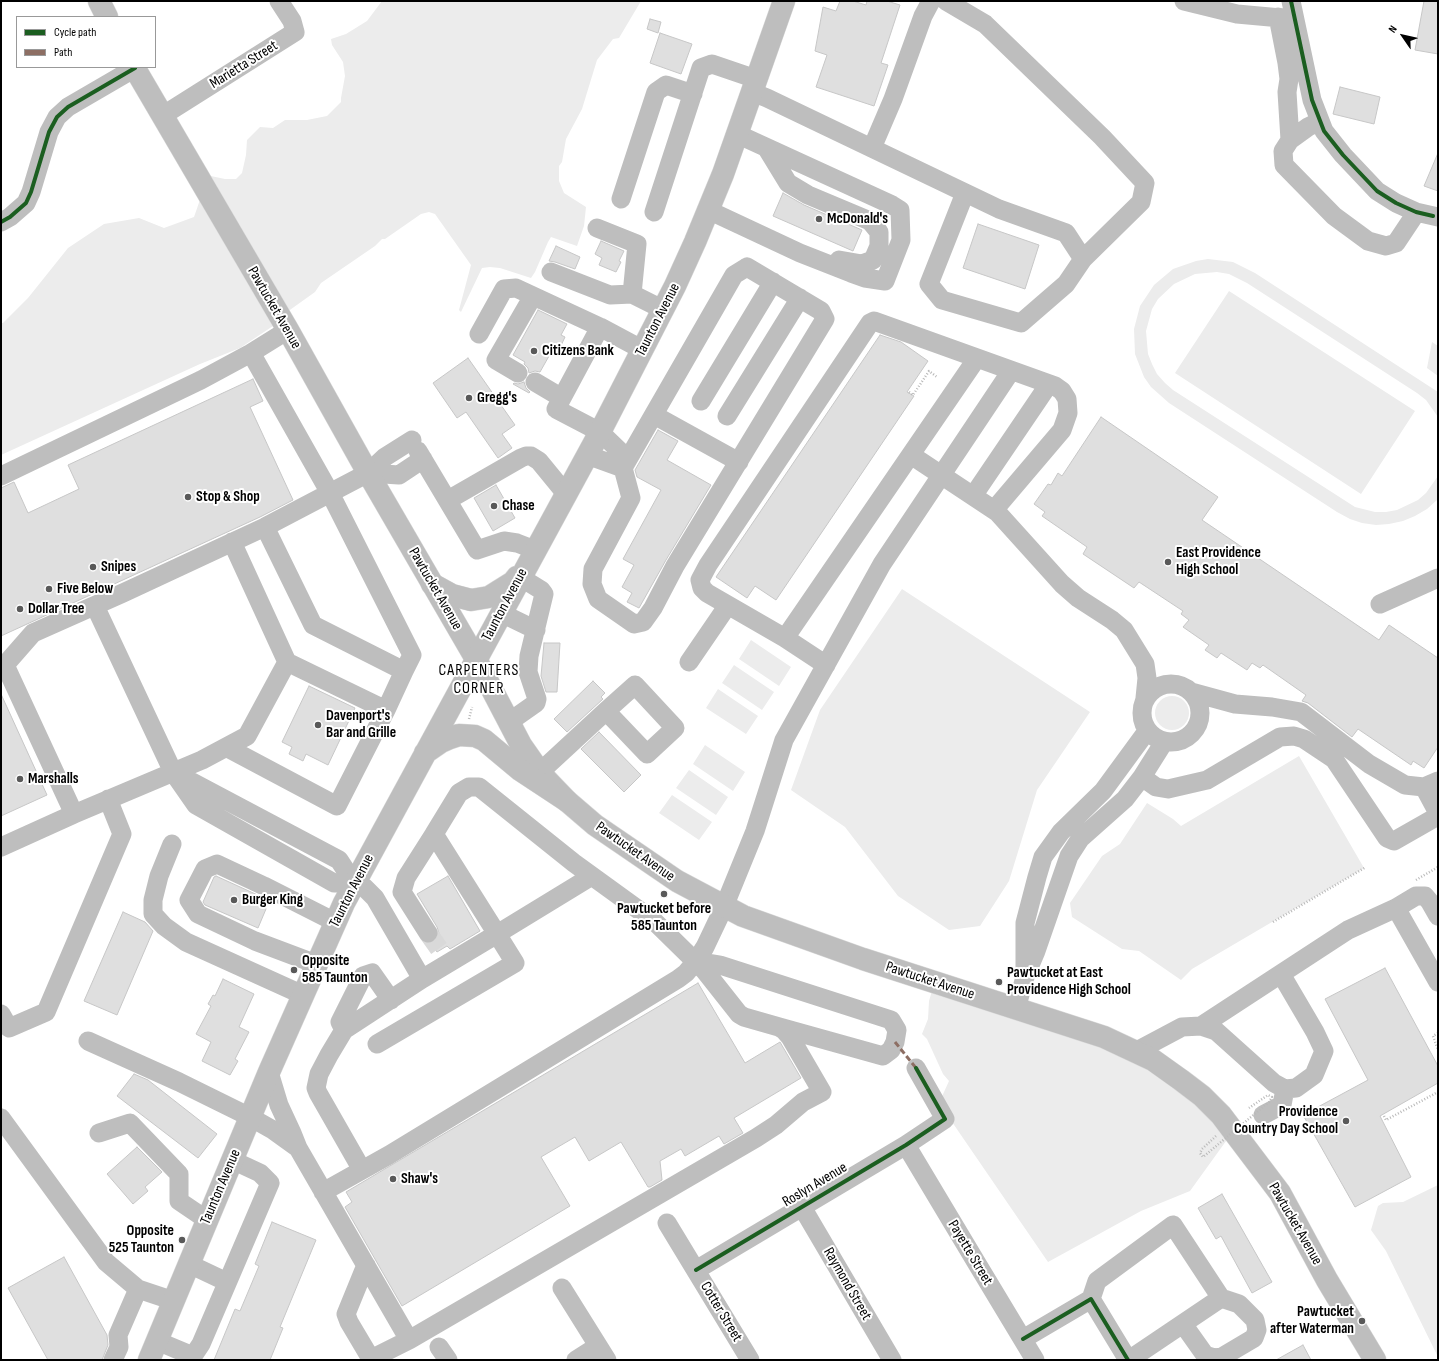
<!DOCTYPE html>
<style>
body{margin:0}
#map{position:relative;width:1439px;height:1361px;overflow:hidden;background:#fff;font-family:"Sofia Sans Condensed",sans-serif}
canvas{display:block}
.frame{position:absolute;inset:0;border:2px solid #000;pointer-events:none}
.legend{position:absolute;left:16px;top:16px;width:140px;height:52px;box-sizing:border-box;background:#fff;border:1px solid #999;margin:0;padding:5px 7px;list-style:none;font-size:12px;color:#000}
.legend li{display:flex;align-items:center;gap:8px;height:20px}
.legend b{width:20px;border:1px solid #999}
.north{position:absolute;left:1383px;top:16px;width:40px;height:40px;-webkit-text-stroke:3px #fff;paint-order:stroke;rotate:304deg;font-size:11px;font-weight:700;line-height:16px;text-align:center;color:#000}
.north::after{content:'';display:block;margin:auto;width:14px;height:18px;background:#000;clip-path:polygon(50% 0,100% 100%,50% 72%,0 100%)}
</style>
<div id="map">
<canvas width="1439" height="1361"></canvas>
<div class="frame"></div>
<ul class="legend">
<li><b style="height:5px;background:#1b5e20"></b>Cycle path</li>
<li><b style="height:5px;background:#8d6e63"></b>Path</li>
</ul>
<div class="north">N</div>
</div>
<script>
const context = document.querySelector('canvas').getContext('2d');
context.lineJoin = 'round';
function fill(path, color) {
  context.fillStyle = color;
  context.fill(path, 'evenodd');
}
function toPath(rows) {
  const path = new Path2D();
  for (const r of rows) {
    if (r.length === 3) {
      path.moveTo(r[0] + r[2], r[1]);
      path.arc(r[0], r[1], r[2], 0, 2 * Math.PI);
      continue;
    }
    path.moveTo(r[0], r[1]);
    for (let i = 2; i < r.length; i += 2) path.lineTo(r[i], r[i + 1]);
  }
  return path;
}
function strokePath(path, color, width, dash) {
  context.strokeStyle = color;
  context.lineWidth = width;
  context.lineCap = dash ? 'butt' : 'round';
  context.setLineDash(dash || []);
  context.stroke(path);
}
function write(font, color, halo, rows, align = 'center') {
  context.font = font + ' "Sofia Sans Condensed",sans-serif';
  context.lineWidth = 4;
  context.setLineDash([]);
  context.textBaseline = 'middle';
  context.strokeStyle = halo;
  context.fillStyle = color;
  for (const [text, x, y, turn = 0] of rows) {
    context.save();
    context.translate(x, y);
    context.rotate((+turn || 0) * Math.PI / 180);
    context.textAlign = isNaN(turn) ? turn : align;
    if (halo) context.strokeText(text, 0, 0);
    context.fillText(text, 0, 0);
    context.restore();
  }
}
fill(toPath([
 [382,1,641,1,619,38,613,39,597,60,582,109,566,139,562,162,559,166,559,181,564,193,586,207,584,226,577,246,551,237,548,242,535,272,531,278,500,268,490,267,482,268,461,312,459,310,471,265,435,214,429,212,421,214,385,239,382,239,375,246,321,283,315,292,280,317,283,331,273,326,240,348,200,364,1,455,1,323,3,323,28,298,68,248,104,224,139,218,164,228,194,217,202,194,206,175,225,179,236,179,242,173,246,155,247,140,260,127,273,128,285,120,307,120,327,116,341,102,341,98,345,76,343,62,332,45,331,39,346,34,367,21],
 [1208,259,1233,262,1255,273,1438,392,1438,417,1426,400,1417,393,1247,283,1229,274,1217,272,1195,274,1174,284,1158,299,1152,309,1146,331,1148,354,1152,364,1157,374,1165,383,1173,390,1355,507,1375,512,1386,512,1397,510,1418,500,1426,493,1438,476,1438,499,1437,500,1427,509,1415,516,1403,521,1389,524,1376,525,1362,523,1350,519,1337,512,1169,403,1151,387,1144,377,1135,354,1134,329,1140,306,1154,285,1173,269,1196,261],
 [1229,291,1415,411,1361,494,1175,373],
 [1432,342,1438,346,1438,376,1427,368],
 [902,589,1090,712,1037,790,1009,881,980,926,949,930,898,896,845,827,791,790,820,710],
 [751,640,791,667,779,686,739,659],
 [734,665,774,692,762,710,722,683],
 [718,689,758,716,746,734,706,708],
 [1172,713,17],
 [705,745,745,772,733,791,693,764],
 [1299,756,1364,868,1192,969,1181,980,1139,951,1122,949,1072,917,1070,903,1102,856,1120,844,1147,803,1173,819,1181,826],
 [689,770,728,797,716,815,676,788],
 [672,795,712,822,699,840,659,813],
 [936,977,1139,1051,1234,1130,1190,1191,1141,1211,1048,1262,939,1103,949,1081,943,1074,927,1039,922,1034,928,1019,929,1001],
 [1438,1185,1438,1357,1386,1251,1371,1230,1378,1206,1383,1203,1403,1202]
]), '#ececec');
const building = toPath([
 [840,1,853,1,866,5,867,1,887,1,900,5,881,63,888,65,874,106,816,87,827,55,815,51,823,7,836,11,840,1],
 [1424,1,1438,1,1438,54,1415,50,1424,1],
 [650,19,661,22,658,33,647,29,650,19],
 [660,33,692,44,681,74,650,63,660,33],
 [1340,87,1380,97,1374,124,1333,114,1340,87],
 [1438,153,1438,191,1424,186,1438,153],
 [783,193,804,205,862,230,853,251,773,216,783,193],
 [978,224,1039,245,1025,289,963,268,978,224],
 [601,241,624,251,619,261,621,262,616,272,599,265,602,258,595,254,601,241],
 [556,246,580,257,575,269,555,262,549,261,556,246],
 [538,310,567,324,561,335,565,337,558,352,553,349,540,372,535,371,529,373,528,368,524,364,525,362,513,355,538,310],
 [880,335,901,342,928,361,907,392,914,396,776,600,755,586,747,598,716,577,880,335],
 [468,358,515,425,502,434,512,448,498,458,466,412,457,418,433,383,468,358],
 [253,379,263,401,250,407,293,500,260,517,1,636,1,488,14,482,28,513,79,489,68,465,253,379],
 [524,382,526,388,530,392,529,393,513,384,514,383,518,384,524,382],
 [1101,417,1218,497,1202,520,1379,640,1389,625,1438,658,1438,747,1424,768,1413,761,1411,765,1358,729,1352,737,1308,703,1302,701,1306,695,1263,665,1260,668,1252,663,1247,670,1221,653,1217,658,1205,650,1209,645,1183,627,1189,620,1181,614,1183,611,1139,582,1134,588,1083,554,1087,547,1042,516,1045,512,1034,504,1048,484,1051,485,1058,473,1062,476,1101,417],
 [658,430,678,441,667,460,711,485,666,560,639,608,627,602,632,593,622,587,634,565,623,559,661,490,637,477,635,470,658,430],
 [496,485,515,518,493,531,474,498,496,485],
 [544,643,560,643,557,692,546,692,541,676,544,643],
 [593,681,605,693,601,697,603,699,567,732,554,719,593,681],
 [309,686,355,708,328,765,306,754,303,761,289,754,292,747,282,742,309,686],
 [1,694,47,795,1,816,1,694],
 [599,732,641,775,624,792,581,749,599,732],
 [216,876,262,897,266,909,258,928,205,905,203,902,214,877,216,876],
 [448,876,480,931,450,949,447,946,437,952,431,943,438,938,439,933,437,927,417,894,448,876],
 [123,912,145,922,153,931,117,1015,84,1001,123,912],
 [1385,968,1438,1066,1438,1083,1380,1116,1411,1177,1355,1207,1303,1115,1368,1080,1325,999,1385,968],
 [223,979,254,994,239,1027,249,1032,235,1059,238,1061,230,1075,202,1061,211,1042,196,1034,211,1006,208,1004,213,995,215,996,223,979],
 [698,983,745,1063,780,1042,801,1078,734,1118,743,1133,724,1144,719,1136,685,1156,681,1149,660,1161,662,1180,650,1187,648,1187,621,1142,589,1161,575,1137,541,1157,570,1206,402,1306,345,1207,352,1202,346,1192,698,983],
 [134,1074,148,1080,217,1134,198,1158,117,1096,134,1074],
 [137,1147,162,1172,145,1187,148,1191,133,1204,107,1174,137,1147],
 [1222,1194,1272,1282,1252,1293,1221,1236,1216,1239,1198,1208,1222,1194],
 [272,1222,316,1240,280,1327,283,1328,270,1360,214,1360,235,1309,240,1311,259,1266,255,1264,272,1222],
 [64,1257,107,1335,108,1345,102,1360,48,1360,8,1288,64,1257],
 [1303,1345,1311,1360,1276,1360,1303,1345]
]);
fill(building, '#dfdfdf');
strokePath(building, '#c7c7c7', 1);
strokePath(toPath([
 [428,933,440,950]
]), '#d9d9d9', 19, [19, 10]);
const major = toPath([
 [99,1,107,17],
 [134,67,288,330,368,473,476,659,521,745,542,775,567,801,595,825,677,881,743,916,863,959,1104,1037,1153,1060,1181,1080,1202,1096,1221,1115,1280,1193,1327,1280,1375,1360]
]);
const highway = toPath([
 [432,584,452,595,471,600,489,597,513,582,517,577],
 [425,753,441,742,450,738,459,735,475,736,484,740,520,770,567,801],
 [149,1360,269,1072,344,903,600,432,675,286,695,242,723,174,784,1]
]);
strokePath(major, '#dbdbdb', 23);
strokePath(highway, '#dbdbdb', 23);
strokePath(toPath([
 [909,392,913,395,929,371,937,377],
 [469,719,472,707],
 [1416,880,1438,867],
 [1273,922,1366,867],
 [1438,1033,1433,1036,1438,1050],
 [1384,1116,1386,1120,1438,1092]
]), '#b9b9b9', 2.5, [1, 2]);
strokePath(toPath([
 [946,1,985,24,1102,137,1145,183,1141,202,1083,259],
 [1184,1,1237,14,1281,18,1290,17],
 [1291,1,1312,100,1324,131,1343,155,1377,191,1396,203,1416,212,1438,217],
 [1278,17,1287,63,1289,79,1287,92,1290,140],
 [752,92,767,98,999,209,1066,233,1083,259,1066,284,1021,323,942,300,929,284,965,193],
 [162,116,295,32,292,21,279,1],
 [1320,121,1308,127,1290,140,1283,151,1284,165,1334,216,1368,241,1386,246,1396,243,1412,219,1416,212],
 [766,147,788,183,808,195,870,221,879,232,879,246,873,260,862,264,839,260],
 [872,148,893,99,923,16,931,1],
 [621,199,656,92,666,85,693,94],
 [708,210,800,253,851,273,865,278,885,281,901,240,900,210,892,205,737,134],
 [654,212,701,68,712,64,756,79],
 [1,222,10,217,26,203,31,192,49,132,57,117,68,107,135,68],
 [597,228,637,244,632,294,664,310],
 [747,267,821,311,825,319,675,566,653,608,643,622,634,624,598,599,592,584,593,569,631,498,623,468,734,275,747,267],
 [551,272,610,295,632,294],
 [600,327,556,409,600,432,628,459],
 [479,334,504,289,516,288,600,327,643,350],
 [251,353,330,493,412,655,404,671,313,625,265,527],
 [518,373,496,360,533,296],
 [535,382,562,398],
 [701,401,773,282],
 [654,415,739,462],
 [727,416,800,298],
 [418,451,477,550,504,541,517,543,535,550],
 [587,455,623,468],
 [911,455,997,512,1062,584,1078,598,1112,620,1124,630,1145,664,1147,678,1145,698],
 [368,473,399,475,423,459],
 [1,476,201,380,251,353,288,330],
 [973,496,1049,384],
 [448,500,521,458,526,456,531,456,539,461,566,494],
 [1380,604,1438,578],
 [95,606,173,772,196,805,334,883,354,883],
 [501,613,536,630],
 [785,638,977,358],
 [287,662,247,736,202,760,74,814,5,665,33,633,123,593,265,527,368,473,385,457,412,440],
 [689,662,728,605],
 [826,665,785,638,707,593,702,588,700,580,708,565,870,323,874,321,1055,386,1062,391,1067,399,1068,413,1062,430,994,510],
 [1171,713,29],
 [1191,692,1235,704,1272,707,1301,712,1369,764,1405,785,1424,787,1438,781],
 [386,710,404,671],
 [509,722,536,703,537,699,528,672,529,656,544,594,541,590,520,577],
 [226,747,337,806,386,710,287,662,232,542],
 [173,772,339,860,354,883,365,888,375,898,422,979,497,934,434,834,459,793,469,787,479,787,574,863,654,921,705,971,739,1014,744,1017,779,1027,784,1030,790,1037,822,1092,803,1102,776,1125,756,1138,409,1340],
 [540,772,606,711,635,685,675,728,647,754,606,711],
 [1142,777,1156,787,1168,789,1207,780,1280,737,1294,736,1304,739,1334,759,1387,838,1394,841,1438,816],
 [1424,787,1438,813],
 [172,844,159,876,153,900,153,914,164,926,186,942,303,995],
 [1,847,74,814],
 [1396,908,1438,982],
 [428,933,402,892,406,878,434,834],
 [696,961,720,965,891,1020,897,1030,895,1042,891,1050,883,1056,779,1027],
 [316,964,255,941,198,914,189,900,205,869,217,864,264,886,335,922],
 [1025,971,1025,923,1037,877,1043,857,1061,832,1103,791,1147,731],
 [1016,1009,1025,977,1036,951,1069,856,1080,839,1125,799,1142,777,1164,742],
 [1,1014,9,1028,46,1012,122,834,108,799],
 [1201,1026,1348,930,1396,908,1416,896,1425,896,1430,902,1438,916],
 [344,1030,340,1022,363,976,372,973,391,1000],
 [88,1041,179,1082,250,1117,273,1130,298,1148],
 [377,1044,515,963,497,934,592,876],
 [1135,1052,1182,1027,1201,1026,1216,1031,1274,1083,1285,1089,1296,1088,1314,1075,1324,1051,1315,1032,1281,974],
 [269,1072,279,1105,292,1133,298,1148,409,1340,371,1359,349,1322,346,1314,366,1265],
 [1263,1115,1282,1105,1285,1089],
 [1,1118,106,1262,138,1289,174,1301],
 [99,1133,130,1123,179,1174,179,1201,207,1220],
 [906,1145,976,1262,1035,1360],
 [362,1170,318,1093,316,1088,319,1074,329,1055,344,1030,422,979],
 [323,1192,389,1155,678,979,686,973,696,961,705,947,724,907,755,831,784,740,882,564,1011,371],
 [802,1207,892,1360],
 [667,1223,750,1360],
 [189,1264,227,1282],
 [696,1270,906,1145,945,1119,916,1068],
 [562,1288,607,1360],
 [1091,1299,1097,1281,1173,1225,1221,1298,1129,1360],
 [1183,1324,1205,1355,1215,1358,1222,1357,1254,1338,1257,1330,1255,1320,1239,1304,1221,1298],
 [1023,1339,1091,1299,1128,1360],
 [157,1341,193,1356,201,1344,270,1183,260,1173,232,1160],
 [439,1347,448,1360],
 [113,1360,119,1347,118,1335,138,1289],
 [576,1360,598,1346]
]), '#bebebe', 19);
strokePath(major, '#bebebe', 22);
strokePath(highway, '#bebebe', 22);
strokePath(toPath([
 [1216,1136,1202,1149,1200,1153,1203,1157,1269,1102,1272,1097,1268,1095,1249,1108]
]), '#b9b9b9', 2.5, [1, 2]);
strokePath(toPath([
 [895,1042,916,1068]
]), '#8d6e63', 3, [6, 3]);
strokePath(toPath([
 [1291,1,1312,100,1324,131,1343,155,1377,191,1396,203,1416,212,1433,216],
 [1,222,10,217,26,203,31,192,49,132,57,117,68,107,135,68],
 [696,1270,906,1145,945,1119,916,1068],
 [1023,1339,1091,1299,1128,1360]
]), '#1b5e20', 4);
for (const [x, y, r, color] of [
 [819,219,4,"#595959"],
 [534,351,4,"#595959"],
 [469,398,4,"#595959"],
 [188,497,4,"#595959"],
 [494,506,4,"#595959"],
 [1168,562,4,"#595959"],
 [93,567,4,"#595959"],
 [49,589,4,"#595959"],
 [20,609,4,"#595959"],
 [318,725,4,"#595959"],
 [20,779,4,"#595959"],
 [664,894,4,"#595959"],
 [234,900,4,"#595959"],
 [294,970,4,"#595959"],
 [999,982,4,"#595959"],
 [1346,1121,4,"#595959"],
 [393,1179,4,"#595959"],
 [182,1240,4,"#595959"],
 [1362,1321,4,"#595959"]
]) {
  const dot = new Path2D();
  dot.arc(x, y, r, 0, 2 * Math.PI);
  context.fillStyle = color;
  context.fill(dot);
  strokePath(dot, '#fff', 1.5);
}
write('15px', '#000', '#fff', [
 ["Marietta Street",244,65,-32],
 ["Pawtucket Avenue",274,308,60],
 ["Taunton Avenue",658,320,-63],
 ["Pawtucket Avenue",435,589,60],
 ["Taunton Avenue",505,605,-62],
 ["Pawtucket Avenue",635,852,35],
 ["Taunton Avenue",352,891,-63],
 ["Pawtucket Avenue",930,981,18],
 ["Roslyn Avenue",815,1185,-31],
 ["Taunton Avenue",221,1187,-67],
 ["Pawtucket Avenue",1295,1224,60],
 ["Payette Street",970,1253,59],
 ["Raymond Street",847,1284,60],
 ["Cotter Street",721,1312,59]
]);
write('bold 15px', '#000', '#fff', [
 ["McDonald's",827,219],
 ["Citizens Bank",542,351],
 ["Gregg's",477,398],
 ["Stop & Shop",196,497],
 ["Chase",502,506],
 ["East Providence",1176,553],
 ["High School",1176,570],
 ["Snipes",101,567],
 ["Five Below",57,589],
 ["Dollar Tree",28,609],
 ["Davenport's",326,716],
 ["Bar and Grille",326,733],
 ["Marshalls",28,779],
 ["Burger King",242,900],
 ["Pawtucket before",664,909,"center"],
 ["585 Taunton",664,926,"center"],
 ["Opposite",302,961],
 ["585 Taunton",302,978],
 ["Pawtucket at East",1007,973],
 ["Providence High School",1007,990],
 ["Providence",1338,1112,"right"],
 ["Country Day School",1338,1129,"right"],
 ["Shaw's",401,1179],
 ["Opposite",174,1231,"right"],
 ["525 Taunton",174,1248,"right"],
 ["Pawtucket",1354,1312,"right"],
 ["after Waterman",1354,1329,"right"]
], 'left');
context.letterSpacing = '1px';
write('16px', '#000', '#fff', [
 ["CARPENTERS",479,671],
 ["CORNER",479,689]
]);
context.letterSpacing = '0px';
</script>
